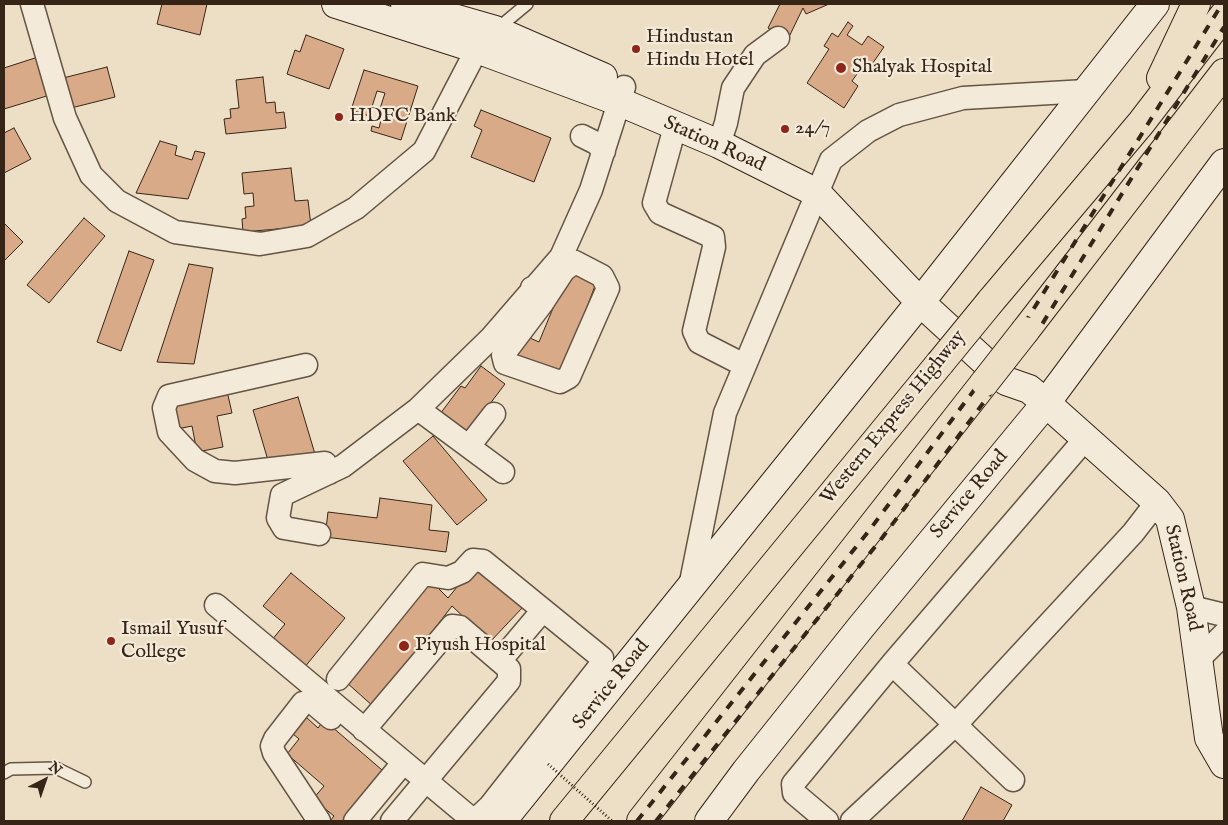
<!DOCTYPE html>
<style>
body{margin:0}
#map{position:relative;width:1228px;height:825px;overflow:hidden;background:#eddfc6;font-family:"IM FELL English",serif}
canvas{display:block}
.frame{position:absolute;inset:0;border:5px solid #362517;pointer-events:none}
.north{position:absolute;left:20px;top:755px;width:50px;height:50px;-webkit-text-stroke:4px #f3eada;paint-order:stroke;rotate:41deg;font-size:14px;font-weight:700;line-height:20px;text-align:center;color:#362517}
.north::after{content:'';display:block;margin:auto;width:18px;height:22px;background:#362517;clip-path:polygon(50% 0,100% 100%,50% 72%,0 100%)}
</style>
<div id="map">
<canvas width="1228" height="825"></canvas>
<div class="frame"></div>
<div class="north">N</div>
</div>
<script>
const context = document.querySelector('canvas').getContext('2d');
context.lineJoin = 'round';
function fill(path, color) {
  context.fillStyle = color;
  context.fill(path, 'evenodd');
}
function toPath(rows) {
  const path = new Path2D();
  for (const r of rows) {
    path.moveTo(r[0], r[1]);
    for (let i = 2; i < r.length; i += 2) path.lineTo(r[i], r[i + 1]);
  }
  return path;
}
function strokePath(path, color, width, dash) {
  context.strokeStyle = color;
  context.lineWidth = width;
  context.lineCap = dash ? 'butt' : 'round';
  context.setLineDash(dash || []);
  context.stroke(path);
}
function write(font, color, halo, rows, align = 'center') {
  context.font = font + ' "IM FELL English",serif';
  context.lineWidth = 4.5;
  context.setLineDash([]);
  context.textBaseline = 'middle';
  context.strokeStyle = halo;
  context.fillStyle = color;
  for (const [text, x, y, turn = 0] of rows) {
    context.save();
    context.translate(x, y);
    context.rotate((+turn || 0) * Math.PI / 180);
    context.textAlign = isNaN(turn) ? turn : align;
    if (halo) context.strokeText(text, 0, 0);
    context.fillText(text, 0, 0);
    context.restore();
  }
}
const building = toPath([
 [162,4,207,4,200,35,157,24,162,4],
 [780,4,829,4,806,14,803,8,788,39,768,28,780,4],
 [848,22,853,26,847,35,862,45,868,36,884,47,868,70,862,67,852,81,858,86,844,108,807,83,829,49,824,46,832,33,838,37,848,22],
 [306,35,344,49,329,89,287,74,295,50,300,52,306,35],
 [38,57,50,95,4,109,4,68,38,57],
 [107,67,115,97,71,108,63,78,107,67],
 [364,70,418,86,401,140,371,131,372,126,379,128,382,116,378,115,385,93,377,91,369,116,351,110,364,70],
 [263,77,266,103,275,102,276,113,284,112,286,128,226,134,224,119,231,118,230,109,239,108,236,80,263,77],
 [481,110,551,138,534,182,471,157,482,130,474,126,481,110],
 [14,128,31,159,4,173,4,133,14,128],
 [160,141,177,146,175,155,192,160,195,151,205,153,188,199,136,193,160,141],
 [291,168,295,201,308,200,311,226,243,232,242,219,246,218,245,207,254,206,253,193,244,194,242,173,291,168],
 [84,218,105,236,49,303,27,285,84,218],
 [4,223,23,242,4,261,4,223],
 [129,251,154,260,121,351,97,342,129,251],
 [189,264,213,268,194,364,157,362,189,264],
 [568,272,596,283,561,377,513,358,521,334,539,342,568,272],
 [481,366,505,384,467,434,440,414,461,386,465,388,481,366],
 [227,391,232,413,217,416,223,447,197,452,192,426,177,429,172,402,227,391],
 [298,397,315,454,270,467,253,410,298,397],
 [433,436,487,500,457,525,403,461,433,436],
 [380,498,432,505,429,530,449,532,446,552,325,537,328,512,377,518,380,498],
 [475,565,523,607,490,642,452,606,374,707,346,682,427,577,448,598,475,565],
 [291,573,345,618,304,668,271,641,285,624,263,606,291,573],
 [306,717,318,728,324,720,389,776,351,821,330,821,334,816,313,799,324,786,287,754,299,739,292,733,306,717],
 [981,787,1012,805,1003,821,962,821,981,787]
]);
fill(building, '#d8aa88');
strokePath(building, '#362517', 1);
const lane = toPath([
 [497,29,527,4],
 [4,773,11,769,56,768,85,782]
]);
const street = toPath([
 [32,4,65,118,91,175,117,201,175,232,260,244,307,236,356,208,424,151,477,49,488,37],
 [675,127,654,203,660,213,713,237,714,247,694,331,699,342,744,365],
 [582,136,596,143,604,151],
 [719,144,726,123,733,88,755,55,778,38],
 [532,288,543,302,564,270,575,262,602,276,608,288,569,377,560,382,505,363,503,355,543,302],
 [306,365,169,396,164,408,169,432,195,460,215,471,235,473,325,463,329,473],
 [418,409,503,472],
 [469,446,494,414],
 [319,534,284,528,278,518,282,495,343,466,418,409,491,338,561,257,591,190,624,87],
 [690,587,725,413,831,160,868,131,899,115,963,98,1086,91],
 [216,605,474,821,490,806,600,666,602,658,483,561,473,560,462,572,448,578,423,574,338,679],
 [1191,607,1224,615],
 [1198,660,1224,634],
 [500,661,543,610],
 [364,730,452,626,460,627,509,669,509,681,392,821],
 [1013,780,892,664,1086,438],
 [319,821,274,753,272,746,275,739,303,703,312,702,331,718],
 [355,821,403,763],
 [827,821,794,793,793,784,892,664],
 [852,821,959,721,1133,533,1157,502]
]);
const secondary = toPath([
 [336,4,477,49,620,102,719,144,817,193,920,302,1006,381,1029,389,1046,403,1157,502,1170,519,1191,607,1209,738,1224,764],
 [405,4,495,30,603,77],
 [502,821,929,291,1155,4],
 [709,821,746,771,861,627,1046,403,1224,163]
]);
const highway = toPath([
 [1161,78,1196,4],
 [990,302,1141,123,1224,15],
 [1025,331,1224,73],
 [564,821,940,363],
 [641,821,985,382]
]);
strokePath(lane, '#645443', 14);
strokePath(street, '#645443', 25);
strokePath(secondary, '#362517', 30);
strokePath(highway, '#362517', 30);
strokePath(lane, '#f3eada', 11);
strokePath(street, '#f3eada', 22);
strokePath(secondary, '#f3eada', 28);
strokePath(highway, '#eddfc6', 28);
strokePath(toPath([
 [637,821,868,532,1028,318,1222,4],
 [656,821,882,538,1041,326,1224,27]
]), '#362517', 4, [9, 9]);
const highwayBridge = toPath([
 [940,363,990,302],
 [985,382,1025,331]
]);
strokePath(highwayBridge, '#362517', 30, []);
strokePath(toPath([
 [548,764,612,821]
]), '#362517', 3, [1, 2.5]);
strokePath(highwayBridge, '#eddfc6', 28);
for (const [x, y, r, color] of [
 [636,49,5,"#8f2418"],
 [841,68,6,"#8f2418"],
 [339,117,5,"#8f2418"],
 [785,129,5,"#8f2418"],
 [111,641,5,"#8f2418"],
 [404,646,6,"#8f2418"]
]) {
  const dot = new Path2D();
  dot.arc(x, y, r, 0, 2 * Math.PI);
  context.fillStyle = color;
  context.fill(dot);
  strokePath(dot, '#f3eada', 2);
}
write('20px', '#362517', '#f3eada', [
 ["Hindustan",646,38],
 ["Hindu Hotel",646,61],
 ["Shalyak Hospital",852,68],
 ["HDFC Bank",349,117],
 ["24/7",795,129],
 ["Ismail Yusuf",121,630],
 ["College",121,653],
 ["Piyush Hospital",415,646]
], 'left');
write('20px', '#362517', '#f3eada', [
 ["Station Road",714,145,24],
 ["Western Express Highway",894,418,-51],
 ["Service Road",970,495,-50],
 ["Station Road",1182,578,77],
 ["Service Road",612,685,-51]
]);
</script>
